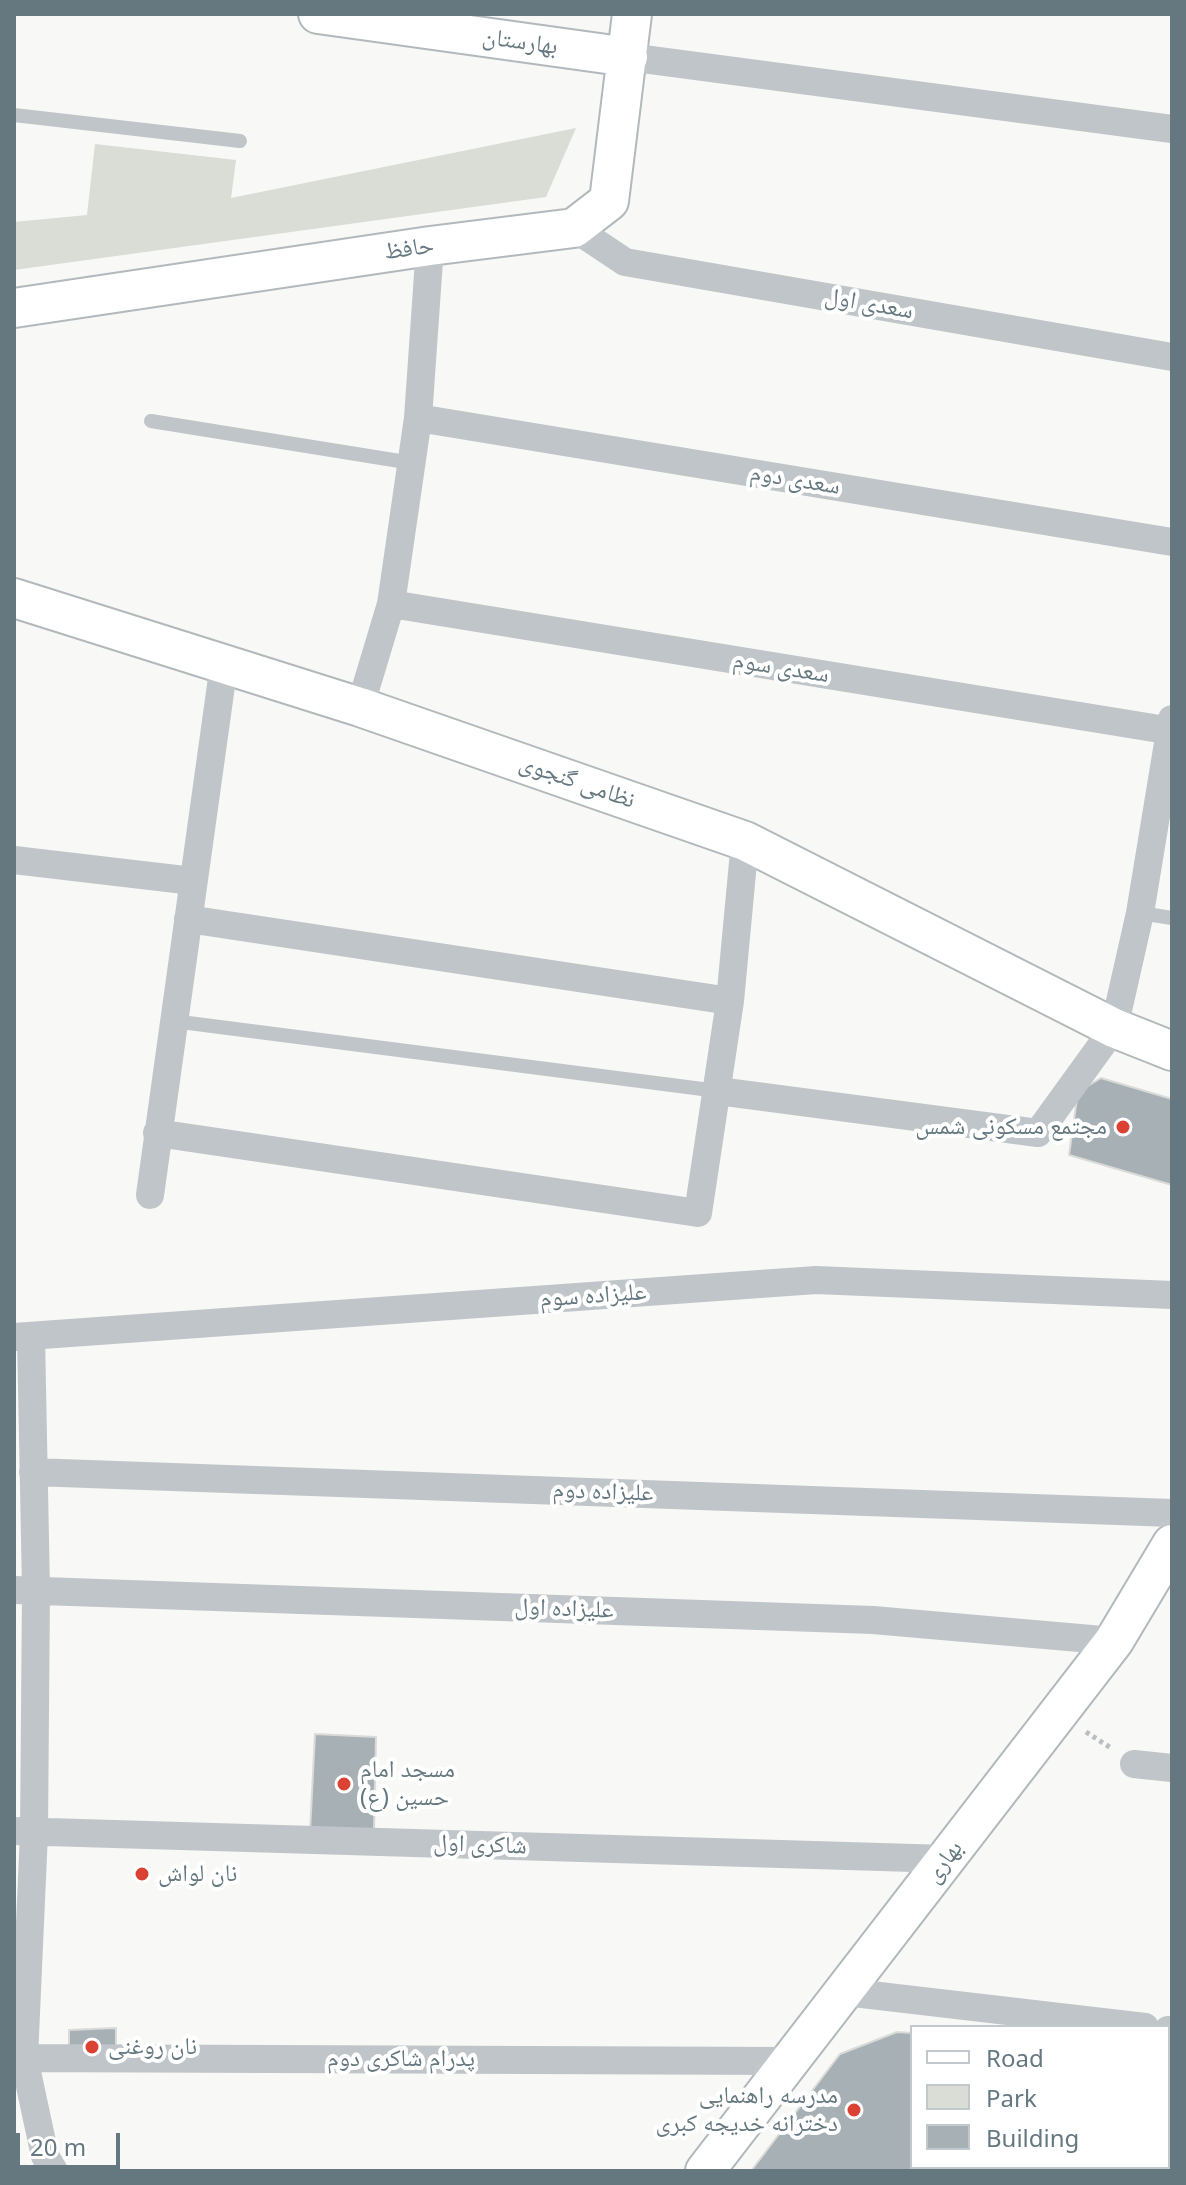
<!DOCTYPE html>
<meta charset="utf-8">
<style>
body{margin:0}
#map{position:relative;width:1186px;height:2185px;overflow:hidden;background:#f8f8f6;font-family:"Noto Sans",sans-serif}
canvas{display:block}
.frame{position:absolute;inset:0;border:16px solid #657880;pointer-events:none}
.legend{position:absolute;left:910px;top:2025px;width:260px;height:144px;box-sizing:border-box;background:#fff;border:2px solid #c1c9cc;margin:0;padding:10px 14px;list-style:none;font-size:24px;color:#657880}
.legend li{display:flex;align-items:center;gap:16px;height:40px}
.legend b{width:40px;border:2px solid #c1c9cc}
.scale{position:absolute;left:16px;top:2133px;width:104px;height:36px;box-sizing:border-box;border:4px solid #657880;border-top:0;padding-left:10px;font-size:24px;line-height:28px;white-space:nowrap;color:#657880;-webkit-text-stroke:6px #fff;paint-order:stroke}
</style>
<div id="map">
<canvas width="1186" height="2185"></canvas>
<div class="frame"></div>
<ul class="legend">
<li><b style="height:10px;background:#fff"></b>Road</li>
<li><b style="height:22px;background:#d9ddd5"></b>Park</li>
<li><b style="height:22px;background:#a7b1b5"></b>Building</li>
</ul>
<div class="scale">20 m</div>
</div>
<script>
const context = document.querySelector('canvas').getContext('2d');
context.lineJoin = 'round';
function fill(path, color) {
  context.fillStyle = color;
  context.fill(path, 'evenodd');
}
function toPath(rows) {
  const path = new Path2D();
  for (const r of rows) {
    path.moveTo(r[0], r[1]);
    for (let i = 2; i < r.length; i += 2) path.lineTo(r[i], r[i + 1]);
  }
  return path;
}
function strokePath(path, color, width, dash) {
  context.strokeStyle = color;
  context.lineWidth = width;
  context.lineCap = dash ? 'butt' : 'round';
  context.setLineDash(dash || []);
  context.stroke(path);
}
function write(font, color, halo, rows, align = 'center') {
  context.font = font + ' "Noto Sans","Noto Naskh Arabic",sans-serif';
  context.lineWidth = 8;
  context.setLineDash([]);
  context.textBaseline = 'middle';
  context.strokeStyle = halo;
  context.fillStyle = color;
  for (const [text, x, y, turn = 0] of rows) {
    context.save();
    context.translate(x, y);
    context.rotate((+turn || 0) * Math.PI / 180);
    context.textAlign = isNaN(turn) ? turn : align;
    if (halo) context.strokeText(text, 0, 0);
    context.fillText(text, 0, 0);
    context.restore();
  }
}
fill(toPath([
 [576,128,546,197,14,270,14,222,87,215,95,144,236,160,231,198]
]), '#d9ddd5');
const building = toPath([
 [1101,1078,1172,1099,1172,1185,1069,1155,1078,1092,1101,1078],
 [315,1734,376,1737,374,1831,310,1831,315,1734],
 [116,2028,116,2065,69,2066,69,2030,116,2028],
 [897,2032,912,2033,912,2167,1003,2167,1003,2171,751,2171,840,2054,897,2032]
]);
fill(building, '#a7b1b5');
strokePath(building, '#dadad8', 2);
const secondary = toPath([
 [318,14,628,57],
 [14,308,430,246,574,228,609,201,632,14],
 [14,598,360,707,745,841,1114,1028,1172,1051],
 [705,2171,1114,1641,1172,1544]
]);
strokePath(secondary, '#b2b9bc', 42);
strokePath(toPath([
 [1086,1732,1111,1748]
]), '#babec0', 5, [4, 4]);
strokePath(toPath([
 [14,115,240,141],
 [151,421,412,463],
 [1140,913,1172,918],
 [173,1021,718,1091]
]), '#bfc5c8', 14);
strokePath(toPath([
 [628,57,1172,129],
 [574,228,625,262,1172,357],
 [418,418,1172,542],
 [391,604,1172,731],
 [360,707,391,604,418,418,430,246],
 [14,860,193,881],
 [188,919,730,1001],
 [718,1091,1038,1133,1114,1028,1140,913,1172,719],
 [157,1133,698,1213,730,1001,745,841],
 [150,1195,224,664],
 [31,1336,36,1590,34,1833,24,2058,45,2156,54,2171],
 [14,1337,816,1280,1172,1295],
 [33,1472,1172,1513],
 [14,1590,873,1620,1114,1641],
 [1134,1764,1172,1768],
 [14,1831,947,1859],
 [845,1992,1145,2027],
 [1168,2030,1172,2030],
 [14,2058,787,2061]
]), '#bfc5c8', 28);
strokePath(secondary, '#fff', 38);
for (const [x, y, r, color] of [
 [1123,1127,8,"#db4233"],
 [344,1784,8,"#db4233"],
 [142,1874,8,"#db4233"],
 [92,2047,8,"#db4233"],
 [854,2110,8,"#db4233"]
]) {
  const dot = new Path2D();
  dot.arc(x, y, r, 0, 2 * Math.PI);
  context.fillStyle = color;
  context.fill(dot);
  strokePath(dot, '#fff', 3);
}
write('24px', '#657880', '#fff', [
 ["بهارستان",520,42,8],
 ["حافظ",409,249,-8],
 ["سعدی اول",869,304,10],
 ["سعدی دوم",795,480,9],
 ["سعدی سوم",781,668,9],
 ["نظامی گنجوی",577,782,19],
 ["علیزاده سوم",593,1296,-4],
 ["علیزاده دوم",603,1492,2],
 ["علیزاده اول",564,1609,2],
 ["شاکری اول",480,1845,2],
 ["بهاری",944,1862,-53],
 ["پدرام شاکری دوم",401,2059]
]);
write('24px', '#657880', '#fff', [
 ["مجتمع مسکونی شمس",1107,1127,"right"],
 ["مسجد امام",360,1770],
 ["حسین (ع)",360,1798],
 ["نان لواش",158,1874],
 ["نان روغنی",108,2047],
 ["مدرسه راهنمایی",838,2096,"right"],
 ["دخترانه خدیجه کبری",838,2124,"right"]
], 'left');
</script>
